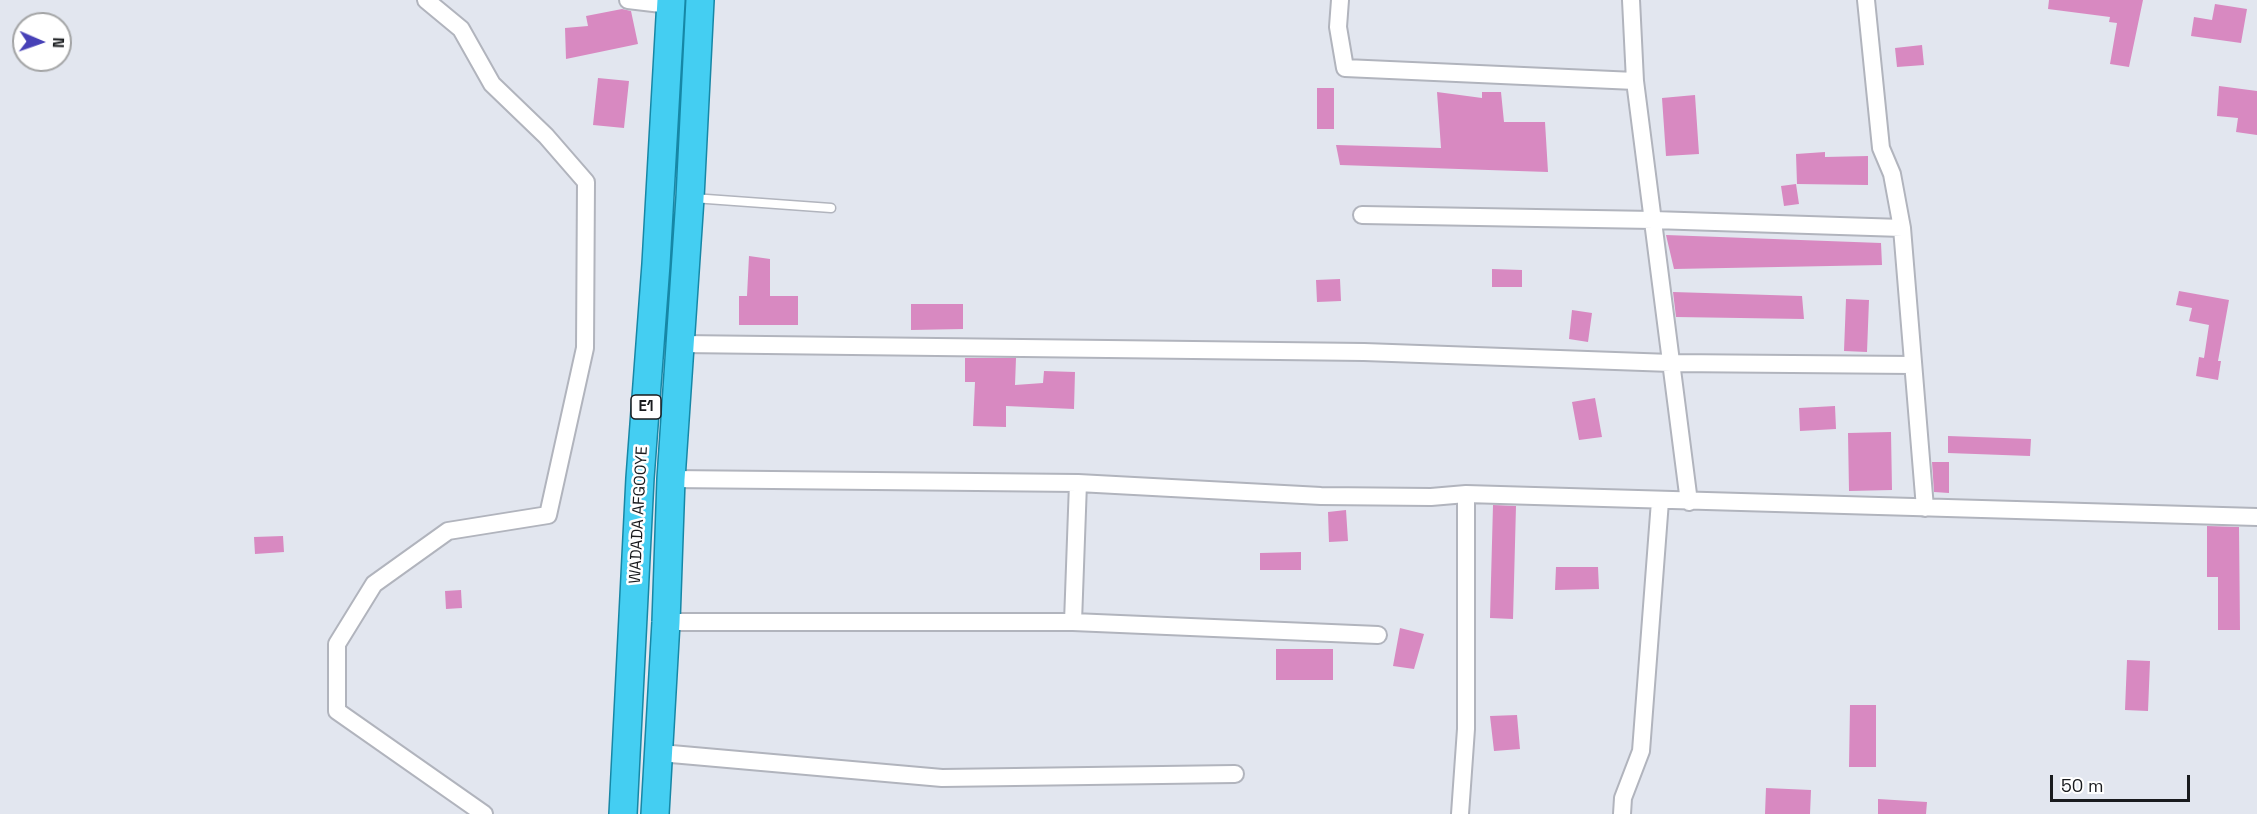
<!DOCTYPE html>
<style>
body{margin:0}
#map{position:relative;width:2257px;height:814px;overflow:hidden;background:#e2e6ef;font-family:"Space Grotesk",sans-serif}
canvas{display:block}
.north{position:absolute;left:12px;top:12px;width:60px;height:60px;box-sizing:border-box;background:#fff;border:2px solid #a3a4a5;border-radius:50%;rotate:92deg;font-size:16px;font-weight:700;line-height:24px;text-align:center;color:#191b1e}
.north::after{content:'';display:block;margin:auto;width:21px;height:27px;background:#4741b7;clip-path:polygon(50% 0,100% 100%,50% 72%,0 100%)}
.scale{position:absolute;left:2050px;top:775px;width:140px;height:27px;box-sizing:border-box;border:3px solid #191b1e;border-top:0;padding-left:8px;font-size:18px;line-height:21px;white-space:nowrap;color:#191b1e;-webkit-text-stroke:4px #fff;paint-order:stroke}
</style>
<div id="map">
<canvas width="2257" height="814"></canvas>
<div class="north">N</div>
<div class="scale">50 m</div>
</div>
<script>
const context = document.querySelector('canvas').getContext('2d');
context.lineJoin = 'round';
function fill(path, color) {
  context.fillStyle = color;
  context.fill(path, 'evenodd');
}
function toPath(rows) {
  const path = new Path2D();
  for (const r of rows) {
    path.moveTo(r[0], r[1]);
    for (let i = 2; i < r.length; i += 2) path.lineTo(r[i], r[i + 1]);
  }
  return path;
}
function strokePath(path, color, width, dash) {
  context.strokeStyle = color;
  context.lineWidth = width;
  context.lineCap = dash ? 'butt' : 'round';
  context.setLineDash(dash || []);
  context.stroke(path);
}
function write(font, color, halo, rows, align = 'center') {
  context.font = font + ' "Space Grotesk",sans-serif';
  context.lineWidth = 5;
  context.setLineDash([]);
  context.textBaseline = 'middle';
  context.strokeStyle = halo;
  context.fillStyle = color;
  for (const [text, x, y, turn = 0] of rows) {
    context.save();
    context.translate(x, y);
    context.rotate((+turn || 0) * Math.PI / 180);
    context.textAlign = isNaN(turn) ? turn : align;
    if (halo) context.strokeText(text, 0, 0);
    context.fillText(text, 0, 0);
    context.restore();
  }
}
fill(toPath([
 [2049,0,2143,0,2129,67,2110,64,2117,23,2109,22,2110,17,2048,9],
 [2215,4,2247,9,2241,43,2191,36,2194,17,2212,20],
 [622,9,631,11,638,44,566,59,565,28,588,26,586,16],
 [1922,45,1924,65,1897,67,1895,48],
 [598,78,629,81,624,128,593,125],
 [2219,86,2257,91,2257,135,2236,132,2238,118,2217,116],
 [1317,88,1334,88,1334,129,1317,129],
 [1437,92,1482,98,1482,92,1501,92,1504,122,1545,122,1548,172,1340,165,1336,145,1441,148],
 [1695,95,1699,154,1666,156,1662,98],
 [1825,152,1825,157,1868,156,1868,185,1797,184,1796,154],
 [1796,184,1799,204,1784,206,1781,186],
 [1666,235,1881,243,1882,265,1674,269],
 [749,256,770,259,770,296,798,296,798,325,739,325,739,296,747,296],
 [1492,269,1522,270,1522,287,1492,287],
 [1340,279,1341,301,1317,302,1316,280],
 [2179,291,2229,300,2218,361,2221,361,2218,380,2196,376,2199,357,2204,358,2209,325,2189,321,2192,308,2176,305],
 [1673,292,1802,296,1804,319,1676,317],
 [1846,299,1869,300,1867,352,1844,351],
 [911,304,963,304,963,329,911,330],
 [1572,310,1592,313,1588,342,1569,339],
 [965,358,1016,358,1015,385,1043,383,1044,371,1075,372,1074,409,1006,406,1006,427,973,426,975,382,965,382],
 [1595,398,1602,437,1579,440,1572,402],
 [1835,406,1836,429,1800,431,1799,408],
 [1891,432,1892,490,1849,491,1848,433],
 [1948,436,2031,439,2030,456,1948,453],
 [1932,462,1949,462,1949,493,1934,492],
 [1493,505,1516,506,1513,619,1490,618],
 [1346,510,1348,541,1329,542,1328,512],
 [2207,526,2239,527,2240,630,2218,630,2218,577,2207,577],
 [283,536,284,552,255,554,254,537],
 [1301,552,1301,570,1260,570,1260,553],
 [1556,567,1598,567,1599,589,1555,590],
 [461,590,462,608,446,609,445,591],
 [1400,628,1424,634,1414,669,1393,666],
 [1276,649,1333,649,1333,680,1276,680],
 [2127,660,2150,661,2148,711,2125,710],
 [1850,705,1876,705,1876,767,1849,767],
 [1517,715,1520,749,1494,751,1490,716],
 [1766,788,1811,790,1810,814,1765,814],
 [1878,799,1927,802,1926,814,1878,814]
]), '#d889c1');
const service = toPath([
 [693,198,831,208]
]);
const minor = toPath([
 [426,0,461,29,492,84,546,136,586,182,585,348,548,515,448,531,374,584,337,644,337,711,484,814],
 [628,0,670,5],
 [1340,0,1338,27,1345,68,1635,81],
 [1631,0,1635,81,1689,502],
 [1866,0,1881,148,1892,174,1902,228,1925,508],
 [1362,215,1653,220,1902,228],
 [681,344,1364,352,1671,363,1913,365],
 [671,479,1078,483,1321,496,1431,497,1466,494,2257,517],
 [666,622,1073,622,1378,635],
 [1073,622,1078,483],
 [660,753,942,778,1235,774],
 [1460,814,1466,729,1466,494],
 [1622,814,1623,798,1641,751,1660,501]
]);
const trunk = toPath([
 [623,814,640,478,656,264,671,0],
 [655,814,666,622,671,479,690,198,700,0]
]);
strokePath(service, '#b1b4bd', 11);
strokePath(minor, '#b1b4bd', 20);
strokePath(trunk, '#1687a6', 30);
strokePath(service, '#fff', 8);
strokePath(minor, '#fff', 16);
strokePath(trunk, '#44cef2', 27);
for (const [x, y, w] of [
 [646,407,30]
]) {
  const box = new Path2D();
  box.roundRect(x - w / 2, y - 12, w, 24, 4.5);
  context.fillStyle = '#fff';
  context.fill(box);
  strokePath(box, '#191b1e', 1.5);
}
write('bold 15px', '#191b1e', null, [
 ["E1",646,407]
]);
write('16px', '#191b1e', '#fff', [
 ["WADADA AFGOOYE",639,515,-87]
]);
</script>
